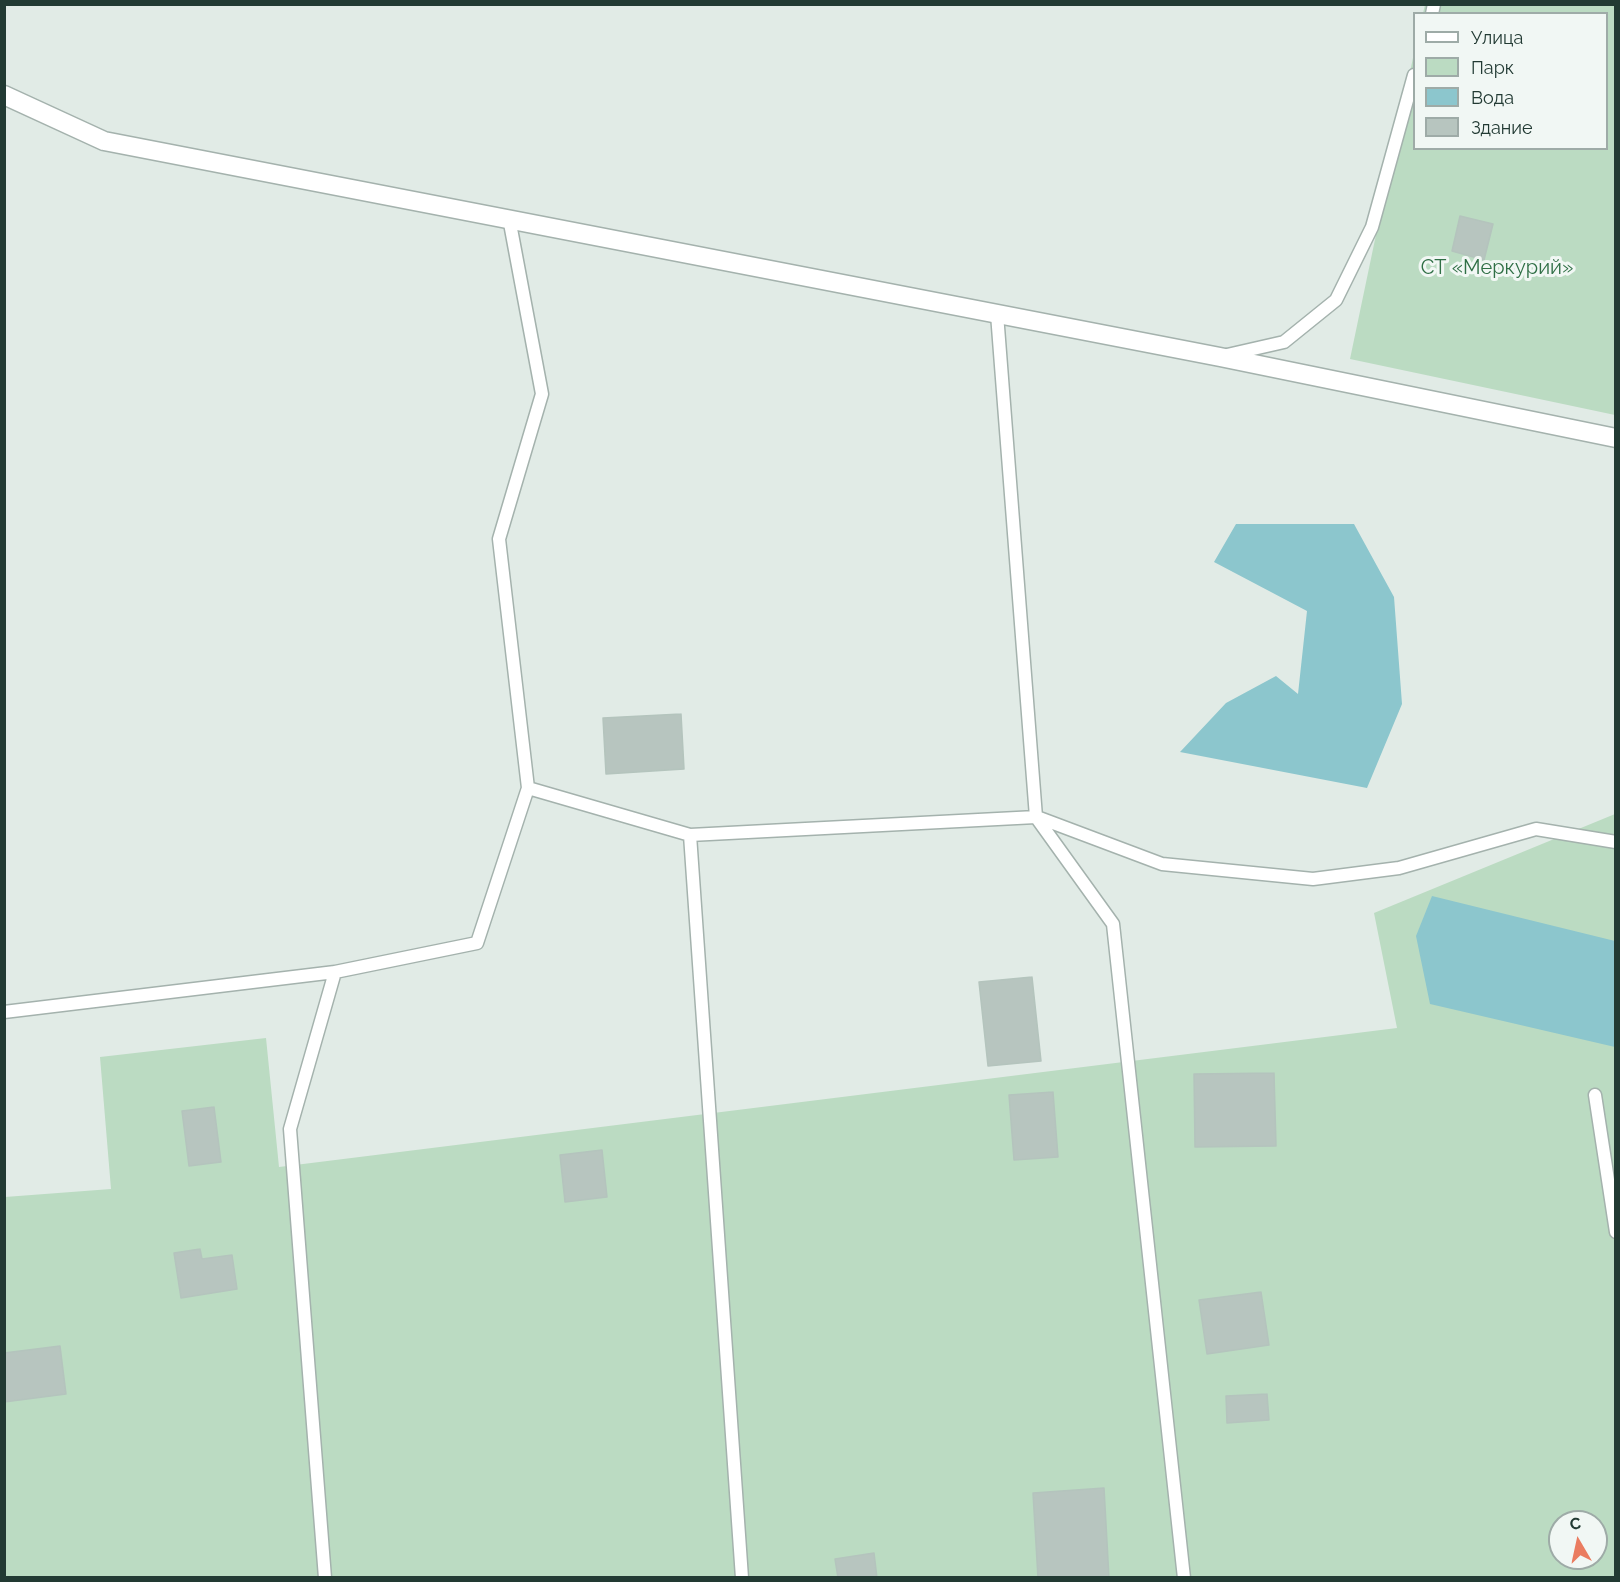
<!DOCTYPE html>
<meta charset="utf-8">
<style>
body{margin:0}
#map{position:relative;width:1620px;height:1582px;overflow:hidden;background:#e1ebe6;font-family:Raleway,sans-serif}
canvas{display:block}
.frame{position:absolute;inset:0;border:6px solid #223a33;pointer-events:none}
.legend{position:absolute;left:1413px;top:12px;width:195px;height:138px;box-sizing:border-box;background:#f1f7f4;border:2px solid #9eaba7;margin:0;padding:8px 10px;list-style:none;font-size:18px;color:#223a33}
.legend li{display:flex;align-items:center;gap:12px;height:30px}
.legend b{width:30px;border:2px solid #9eaba7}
.north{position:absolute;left:1548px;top:1510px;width:60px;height:60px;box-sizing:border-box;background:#f1f7f4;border:2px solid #9eaba7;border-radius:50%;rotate:351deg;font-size:16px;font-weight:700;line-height:24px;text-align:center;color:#223a33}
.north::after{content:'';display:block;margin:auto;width:21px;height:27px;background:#ea7c60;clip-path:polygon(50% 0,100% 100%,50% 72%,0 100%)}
</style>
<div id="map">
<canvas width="1620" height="1582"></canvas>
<div class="frame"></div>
<ul class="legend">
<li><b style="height:8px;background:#fff"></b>Улица</li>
<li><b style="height:16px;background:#bbdbc2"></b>Парк</li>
<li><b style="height:16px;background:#8cc6cd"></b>Вода</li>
<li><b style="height:16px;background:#b7c5bf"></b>Здание</li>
</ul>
<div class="north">С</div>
</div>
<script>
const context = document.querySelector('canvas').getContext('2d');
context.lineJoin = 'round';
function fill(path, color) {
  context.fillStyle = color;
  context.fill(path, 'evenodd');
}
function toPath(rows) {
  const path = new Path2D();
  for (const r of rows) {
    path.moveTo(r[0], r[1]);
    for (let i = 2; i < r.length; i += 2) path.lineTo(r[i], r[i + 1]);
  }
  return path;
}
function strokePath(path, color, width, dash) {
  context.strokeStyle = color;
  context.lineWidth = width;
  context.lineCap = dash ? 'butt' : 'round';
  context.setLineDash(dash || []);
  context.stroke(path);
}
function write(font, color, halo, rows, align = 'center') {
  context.font = font + ' Raleway,sans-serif';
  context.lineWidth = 6;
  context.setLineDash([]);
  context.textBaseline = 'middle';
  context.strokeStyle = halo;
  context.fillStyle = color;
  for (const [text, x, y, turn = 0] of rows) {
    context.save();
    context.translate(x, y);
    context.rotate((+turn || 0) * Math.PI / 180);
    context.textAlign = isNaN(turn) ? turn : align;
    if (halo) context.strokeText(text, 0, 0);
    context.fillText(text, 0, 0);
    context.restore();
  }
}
fill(toPath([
 [1425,5,1615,5,1615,415,1350,359,1414,53,1414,148,1606,148,1606,14,1423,13],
 [1615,814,1615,1577,5,1578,5,1197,111,1189,100,1057,266,1038,279,1167,1397,1028,1374,913],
 [1560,1522,1596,1522,1596,1558,1560,1558]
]), '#bbdbc2');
fill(toPath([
 [1236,524,1354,524,1394,597,1402,704,1367,788,1180,752,1226,703,1276,676,1298,694,1307,611,1214,562],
 [1432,896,1615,941,1615,1047,1430,1004,1416,936]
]), '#8cc6cd');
const building = toPath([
 [1460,216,1493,224,1484,260,1452,251,1460,216],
 [681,714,684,769,606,774,603,718,681,714],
 [1032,977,1041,1061,988,1066,979,982,1032,977],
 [1274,1073,1276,1146,1195,1147,1194,1074,1274,1073],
 [1053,1092,1058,1157,1014,1160,1009,1095,1053,1092],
 [214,1107,221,1162,189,1166,182,1111,214,1107],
 [602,1150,607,1197,565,1202,560,1155,602,1150],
 [200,1249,202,1259,232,1255,237,1289,181,1298,174,1253,200,1249],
 [1261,1292,1269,1345,1207,1354,1199,1300,1261,1292],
 [60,1346,66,1394,4,1402,4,1353,60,1346],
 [1267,1394,1269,1420,1227,1423,1226,1396,1267,1394],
 [1104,1488,1109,1578,1038,1578,1033,1493,1104,1488],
 [874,1553,877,1578,838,1578,835,1559,874,1553]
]);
fill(building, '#b7c5bf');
strokePath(building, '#b4c4bd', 1.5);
const service = toPath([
 [1432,14,1434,4],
 [1227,355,1284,342,1336,300,1372,227,1414,75],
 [528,788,690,835,742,1578],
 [1036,817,1113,924,1184,1578],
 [1037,817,1162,864,1313,879,1399,868,1536,829,1616,842],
 [690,835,1036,817,997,314],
 [4,1012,335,972],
 [1595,1095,1616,1232],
 [325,1578,290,1129,335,972,477,943,528,788,499,539,542,394,509,218]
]);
const minor = toPath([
 [4,95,104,141,1220,357,1616,438]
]);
strokePath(service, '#a4b2ad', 15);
strokePath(minor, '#a4b2ad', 21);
strokePath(service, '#fff', 12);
strokePath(minor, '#fff', 18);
write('20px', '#2f6f45', '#f1f7f4', [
 ["СТ «Меркурий»",1497,268]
]);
</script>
